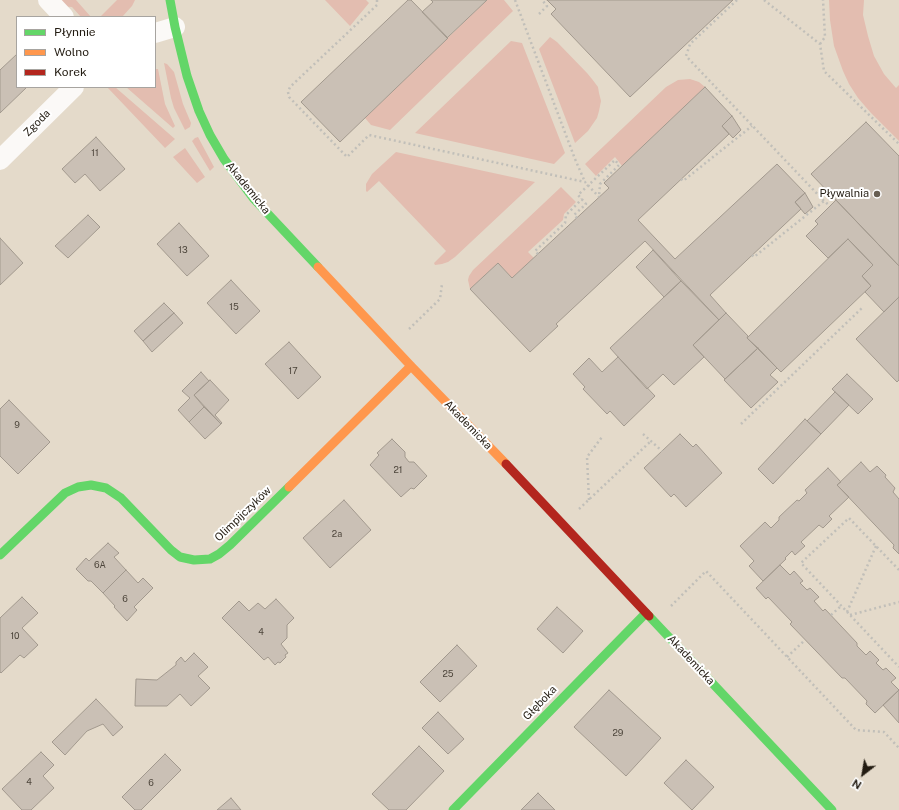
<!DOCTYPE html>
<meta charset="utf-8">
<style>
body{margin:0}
#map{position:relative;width:899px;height:810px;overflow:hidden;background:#e4daca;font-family:"Public Sans",sans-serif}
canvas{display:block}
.legend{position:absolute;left:16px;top:16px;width:140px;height:72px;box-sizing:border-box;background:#fff;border:1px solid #a7a4a0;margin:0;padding:5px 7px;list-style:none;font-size:12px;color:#231c12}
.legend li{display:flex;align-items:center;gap:8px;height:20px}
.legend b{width:20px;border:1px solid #a7a4a0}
.north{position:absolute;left:843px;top:754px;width:40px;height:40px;-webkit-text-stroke:3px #fff;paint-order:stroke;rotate:211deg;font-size:11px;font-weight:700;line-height:16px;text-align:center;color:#231c12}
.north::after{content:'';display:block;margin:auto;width:14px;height:18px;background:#231c12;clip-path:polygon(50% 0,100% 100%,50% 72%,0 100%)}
</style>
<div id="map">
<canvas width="899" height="810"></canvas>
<ul class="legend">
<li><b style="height:5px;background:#63d668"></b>Płynnie</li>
<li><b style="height:5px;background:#ff974d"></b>Wolno</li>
<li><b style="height:5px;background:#b3261e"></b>Korek</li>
</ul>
<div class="north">N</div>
</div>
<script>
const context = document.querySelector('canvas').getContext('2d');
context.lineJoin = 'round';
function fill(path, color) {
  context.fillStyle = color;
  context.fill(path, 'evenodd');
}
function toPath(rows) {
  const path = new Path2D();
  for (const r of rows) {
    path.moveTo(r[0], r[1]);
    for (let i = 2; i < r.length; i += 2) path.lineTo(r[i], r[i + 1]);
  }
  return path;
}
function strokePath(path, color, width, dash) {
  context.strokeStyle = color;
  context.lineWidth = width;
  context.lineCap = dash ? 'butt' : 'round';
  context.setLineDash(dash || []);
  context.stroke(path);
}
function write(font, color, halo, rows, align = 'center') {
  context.font = font + ' "Public Sans",sans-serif';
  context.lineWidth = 4;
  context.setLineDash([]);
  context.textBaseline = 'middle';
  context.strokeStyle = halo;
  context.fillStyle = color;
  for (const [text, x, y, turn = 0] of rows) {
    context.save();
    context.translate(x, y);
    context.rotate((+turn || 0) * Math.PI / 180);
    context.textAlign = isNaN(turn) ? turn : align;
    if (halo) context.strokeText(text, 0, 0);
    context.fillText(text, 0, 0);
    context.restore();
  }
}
fill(toPath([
 [54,0,76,0,91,17,81,17,72,7,59,6],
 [117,0,135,0,132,6,122,17,100,17],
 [325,0,366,0,369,3,350,26],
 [487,0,504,0,513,11,390,130,371,125,365,118],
 [829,0,864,0,863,15,868,36,874,56,884,74,896,88,899,85,899,141,871,113,858,98,849,84,843,71,834,46,830,20],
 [550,37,557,42,587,73,592,79,598,87,599,93,601,101,599,111,597,118,588,131,575,143,539,49],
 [511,41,522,43,565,153,554,164,415,133],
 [164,63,167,64,174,72,183,104,191,123,190,127,185,130,174,108,171,98],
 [155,69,158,69,165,104,175,126,173,128,126,87,155,87],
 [690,79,699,82,705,87,622,166,615,157,596,176,585,164,666,87,678,80],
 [107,87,115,87,175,139,165,148],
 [198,137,214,167,210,171,192,141,195,138],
 [185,148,205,177,197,183,173,157],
 [396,152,535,182,455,257,448,262,442,264,435,265,434,263,446,251,379,181,367,192,366,191,366,184,372,174],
 [561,187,576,202,564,214,563,220,528,252,534,258,512,278,498,263,470,289,468,280,469,276,473,270]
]), '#e3bdb0');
const building = toPath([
 [408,0,411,0,448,38,340,142,301,102,408,0],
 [431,0,487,0,447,38,422,12,433,2,431,0],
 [547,0,733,0,630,97,551,14,556,9,547,0],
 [17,54,17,87,27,87,0,113,0,70,17,54],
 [705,87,732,116,722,126,729,134,638,220,675,259,777,164,805,193,795,202,801,209,710,295,726,313,719,320,645,241,556,324,558,326,530,352,470,289,498,263,512,278,609,188,604,183,705,87],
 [732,116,741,130,733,138,722,126,732,116],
 [866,122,899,156,899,266,811,174,866,122],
 [96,137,125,169,100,191,85,174,75,183,62,169,96,137],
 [805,193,813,207,805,214,795,202,805,193],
 [836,200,899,266,899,297,884,312,865,292,871,286,862,276,873,265,848,239,828,258,806,236,818,224,815,221,836,200],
 [88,215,100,227,68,258,55,246,88,215],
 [179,223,209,256,187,276,157,244,179,223],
 [0,238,23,263,0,285,0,238],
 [848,239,873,265,862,276,871,286,781,372,747,338,848,239],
 [653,250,681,281,664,297,636,267,653,250],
 [231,280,260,311,236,334,207,303,231,280],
 [681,281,719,320,693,345,704,357,674,385,663,374,647,389,610,348,681,281],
 [899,297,899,380,897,382,856,339,899,297],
 [164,303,174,313,143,341,134,331,164,303],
 [174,313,183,323,152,352,143,341,174,313],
 [726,313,748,336,747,338,758,348,725,379,693,345,726,313],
 [289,342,321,377,298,399,265,364,289,342],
 [758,348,777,368,770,375,778,382,751,408,724,380,758,348],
 [618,357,655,396,624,426,610,411,607,414,583,389,585,387,573,374,589,358,602,372,618,357],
 [201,372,209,381,194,395,204,407,189,422,178,410,190,398,182,391,201,372],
 [847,374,873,399,858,414,832,389,847,374],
 [210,380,229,400,215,415,222,423,221,424,194,395,210,380],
 [835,392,849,405,821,434,807,421,835,392],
 [9,400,50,442,18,474,0,456,0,409,9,400],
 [204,407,221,424,205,439,189,422,204,407],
 [805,419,821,434,773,484,758,469,805,419],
 [680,434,693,447,696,444,722,473,686,507,674,494,671,497,644,468,680,434],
 [392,439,405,452,405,457,409,462,414,462,427,476,414,489,411,488,401,497,370,465,379,455,377,453,392,439],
 [861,462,870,472,877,466,886,475,885,477,895,488,893,492,899,499,899,554,893,548,894,545,837,485,861,462],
 [828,468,841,482,837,485,849,497,829,516,832,519,823,528,819,525,801,542,805,546,795,555,792,551,785,558,786,559,763,581,749,566,754,561,740,546,765,522,771,528,779,520,779,517,797,500,799,501,807,493,805,490,828,468],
 [344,500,371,530,330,568,303,538,344,500],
 [108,543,119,553,114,557,126,570,103,593,91,581,88,581,76,569,86,558,89,561,108,543],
 [780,565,790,575,794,571,803,581,800,583,807,590,810,588,819,597,814,601,823,611,825,609,857,643,857,646,866,655,870,651,879,660,876,663,883,670,886,668,896,678,891,682,899,690,875,713,866,704,867,701,845,678,842,678,790,624,792,622,768,597,766,599,756,588,780,565],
 [126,570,138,583,143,578,153,588,134,607,137,610,127,621,114,607,115,606,103,593,126,570],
 [22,597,38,613,22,628,38,645,24,658,20,655,1,673,0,672,0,618,22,597],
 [276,599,294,618,287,625,287,638,281,644,288,653,285,655,286,657,280,663,278,662,275,665,268,657,264,660,222,618,239,601,249,611,258,603,265,609,276,599],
 [557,607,583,631,563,653,537,629,557,607],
 [457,645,477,666,440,702,420,682,457,645],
 [194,653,208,667,198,676,210,688,191,706,180,694,167,706,135,706,136,679,157,680,176,665,176,662,181,657,185,662,194,653],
 [609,690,661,738,626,776,574,727,609,690],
 [899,690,899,723,883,705,899,690],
 [96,699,123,727,113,736,103,724,87,731,65,755,52,742,96,699],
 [438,712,464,739,448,754,422,728,438,712],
 [419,746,444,771,406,810,389,810,372,794,419,746],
 [41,752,54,765,43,776,54,788,31,810,22,810,2,789,41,752],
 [165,754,181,770,141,810,135,810,122,797,165,754],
 [686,760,714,787,692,810,664,783,686,760],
 [538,793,555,810,521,810,538,793],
 [231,798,241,810,217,810,231,798]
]);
fill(building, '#cac0b5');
strokePath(building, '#a2998e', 1);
strokePath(toPath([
 [377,0,377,5,290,87,288,92,289,97,347,157,369,135,585,182,599,197],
 [515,0,575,159,585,182],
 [737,0,690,44,686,56,824,201,830,206],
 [764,0,820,44,824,71,899,144],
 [539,14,547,6,542,0],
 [820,44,825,37,823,0],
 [681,179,683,181,752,126],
 [577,218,574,215,586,204,578,195,615,160,619,165,600,184,599,197],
 [538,254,535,251,565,223,566,215,582,199],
 [752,255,754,257,824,201],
 [409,329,440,299,442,284],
 [741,424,862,308],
 [643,434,662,451],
 [589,500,587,457,602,437],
 [579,509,651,441],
 [899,570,849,518,801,563,899,667],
 [671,606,706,571,856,730,884,732,899,748],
 [847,612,876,546],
 [831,615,841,606],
 [850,615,899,602],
 [787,657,805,640]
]), '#c1bfb9', 2.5, [2, 3]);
strokePath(toPath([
 [48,0,64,17],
 [155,33,175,27],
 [0,160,74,87]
]), '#fbf9f7', 20);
strokePath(toPath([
 [170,0,175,27,187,76,199,111,210,135,224,159,254,199,318,267],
 [0,555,65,493,78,487,91,485,106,488,121,498,171,550,180,557,194,560,210,559,219,554,230,545,289,487],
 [649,616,832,810],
 [453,810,646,613]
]), '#63d668', 9);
strokePath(toPath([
 [318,267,411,366,506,464],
 [289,487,411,366]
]), '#ff974d', 9);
strokePath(toPath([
 [506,464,649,616]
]), '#b3261e', 9);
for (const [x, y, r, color] of [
 [877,194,4,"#675e52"]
]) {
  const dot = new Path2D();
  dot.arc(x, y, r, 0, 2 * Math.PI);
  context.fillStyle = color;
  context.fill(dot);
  strokePath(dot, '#fff', 1.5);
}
write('9px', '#4d453b', null, [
 ["11",95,153],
 ["13",183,250],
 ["15",234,307],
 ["17",293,371],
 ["9",17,425],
 ["21",398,470],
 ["2a",337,534],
 ["6A",100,565],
 ["6",125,599],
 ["4",261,632],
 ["10",15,636],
 ["25",448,674],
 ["29",618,733],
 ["4",29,782],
 ["6",151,783]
]);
write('11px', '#231c12', '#fff', [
 ["Zgoda",37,123,-45],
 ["Akademicka",248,188,51],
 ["Akademicka",468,425,46],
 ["Olimpijczyków",243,514,-44],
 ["Akademicka",691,660,47],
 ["Głęboka",540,703,-46]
]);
write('11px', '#231c12', '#fff', [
 ["Pływalnia",869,194]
], 'right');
</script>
